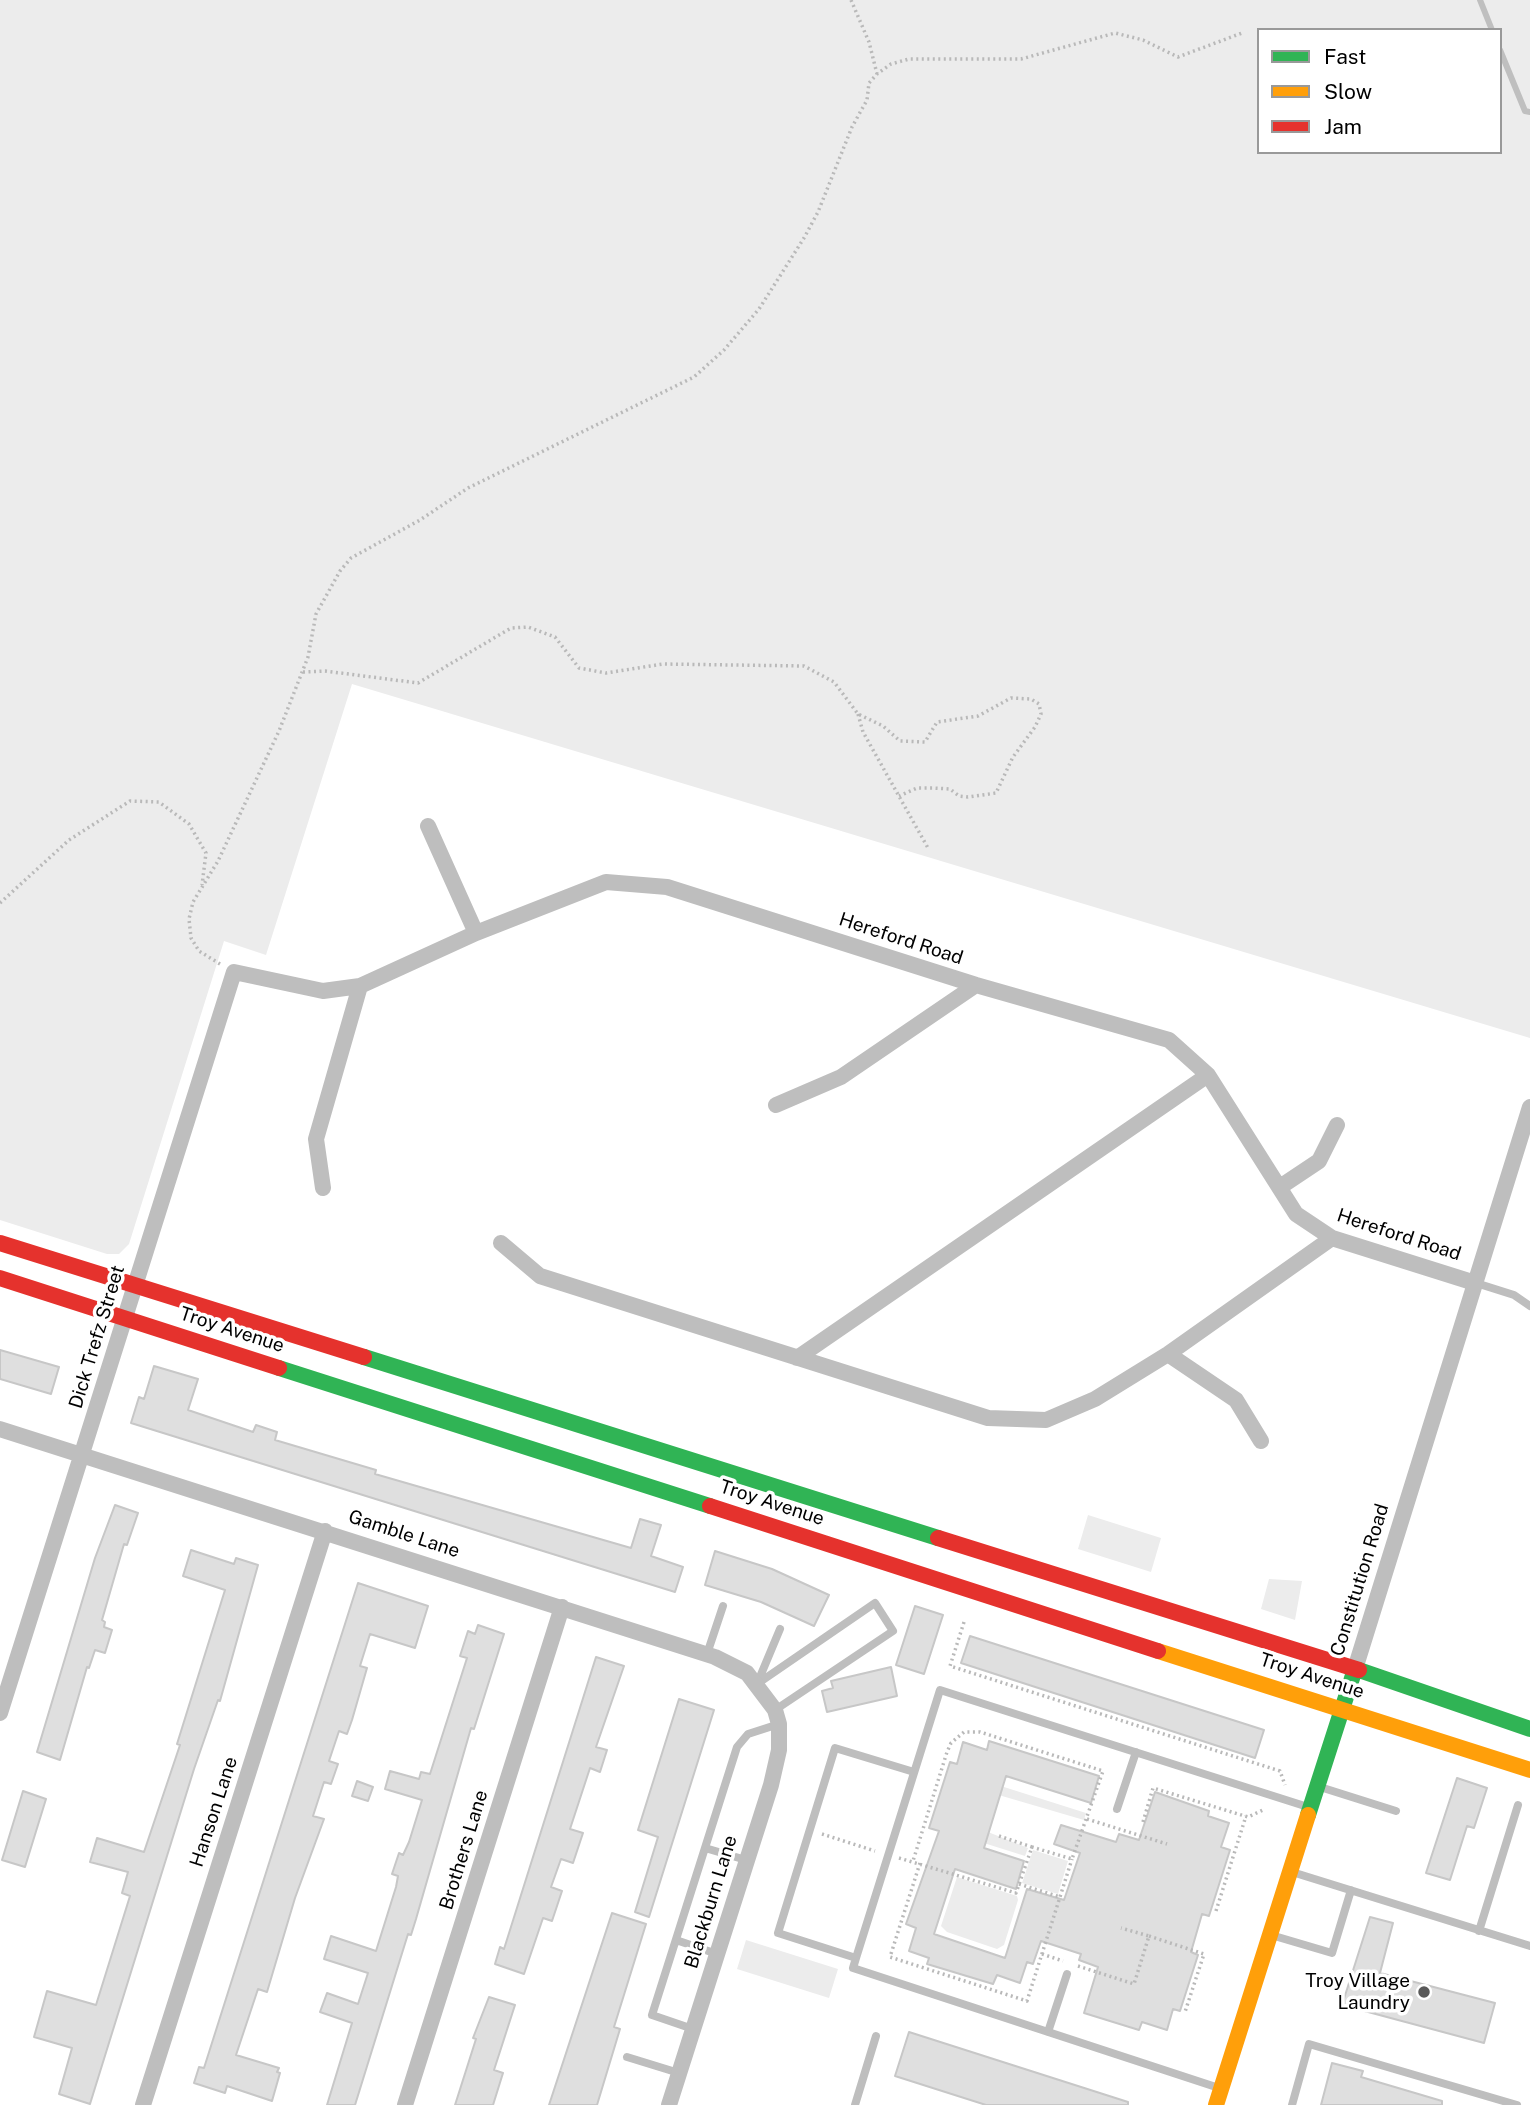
<!DOCTYPE html>
<style>
body{margin:0}
#map{position:relative;width:1530px;height:2105px;overflow:hidden;background:#fff;font-family:"Public Sans",sans-serif}
canvas{display:block}
.legend{position:absolute;left:1257px;top:28px;width:245px;height:126px;box-sizing:border-box;background:#fff;border:2px solid #999;margin:0;padding:9px 12px;list-style:none;font-size:21px;color:#000}
.legend li{display:flex;align-items:center;gap:14px;height:35px}
.legend b{width:35px;border:2px solid #999}
</style>
<div id="map">
<canvas width="1530" height="2105"></canvas>
<ul class="legend">
<li><b style="height:9px;background:#30b455"></b>Fast</li>
<li><b style="height:9px;background:#ff9f0a"></b>Slow</li>
<li><b style="height:9px;background:#e5322d"></b>Jam</li>
</ul>
</div>
<script>
const context = document.querySelector('canvas').getContext('2d');
context.lineJoin = 'round';
function fill(path, color) {
  context.fillStyle = color;
  context.fill(path, 'evenodd');
}
function toPath(rows) {
  const path = new Path2D();
  for (const r of rows) {
    path.moveTo(r[0], r[1]);
    for (let i = 2; i < r.length; i += 2) path.lineTo(r[i], r[i + 1]);
  }
  return path;
}
function strokePath(path, color, width, dash) {
  context.strokeStyle = color;
  context.lineWidth = width;
  context.lineCap = dash ? 'butt' : 'round';
  context.setLineDash(dash || []);
  context.stroke(path);
}
function write(font, color, halo, rows, align = 'center') {
  context.font = font + ' "Public Sans",sans-serif';
  context.lineWidth = 7;
  context.setLineDash([]);
  context.textBaseline = 'middle';
  context.strokeStyle = halo;
  context.fillStyle = color;
  for (const [text, x, y, turn = 0] of rows) {
    context.save();
    context.translate(x, y);
    context.rotate((+turn || 0) * Math.PI / 180);
    context.textAlign = isNaN(turn) ? turn : align;
    if (halo) context.strokeText(text, 0, 0);
    context.fillText(text, 0, 0);
    context.restore();
  }
}
fill(toPath([
 [0,0,1530,0,1530,1038,352,684,266,955,224,941,129,1244,119,1254,107,1254,0,1220],
 [1259,30,1500,30,1500,152,1259,152],
 [1088,1515,1161,1538,1151,1572,1078,1549],
 [1269,1579,1302,1581,1295,1620,1261,1609],
 [985,1781,1086,1813,1084,1820,985,1791,973,1826,1028,1848,1025,1856,968,1838],
 [1033,1850,1068,1861,1058,1894,1022,1883],
 [957,1877,1017,1896,1018,1900,1004,1945,997,1949,947,1932,941,1926],
 [746,1940,838,1969,829,1998,737,1969]
]), '#ececec');
strokePath(toPath([
 [1480,0,1492,30],
 [1500,50,1525,111,1530,112]
]), '#bfbfbf', 6);
const building = toPath([
 [0,1350,59,1367,51,1394,0,1379,0,1350],
 [154,1366,198,1379,188,1410,253,1432,256,1425,277,1432,275,1440,376,1470,375,1474,631,1548,640,1519,661,1525,651,1556,683,1567,675,1592,131,1423,139,1397,144,1399,154,1366],
 [115,1505,138,1513,127,1545,124,1544,102,1620,105,1622,104,1627,112,1630,105,1653,95,1650,89,1668,87,1667,60,1760,37,1752,95,1558,115,1505],
 [191,1550,234,1564,236,1558,258,1565,220,1701,218,1700,194,1769,90,2104,59,2094,72,2048,34,2037,47,1991,96,2005,130,1896,122,1893,128,1872,90,1862,97,1838,144,1852,180,1745,177,1744,225,1590,183,1576,191,1550],
 [715,1551,772,1569,829,1595,814,1626,761,1602,705,1585,715,1551],
 [358,1583,428,1606,415,1648,370,1634,360,1666,367,1668,352,1720,347,1734,339,1731,329,1761,338,1764,331,1784,324,1782,313,1816,324,1819,295,1898,267,1992,258,1989,236,2055,279,2068,277,2072,280,2073,272,2101,227,2086,225,2093,194,2083,199,2067,204,2068,358,1583],
 [915,1606,943,1615,924,1674,896,1665,915,1606],
 [478,1625,504,1634,474,1729,471,1728,416,1919,411,1935,408,1934,355,2105,327,2105,352,2023,320,2012,327,1993,358,2004,368,1973,324,1959,331,1936,376,1951,396,1887,398,1876,392,1874,399,1853,403,1855,409,1842,422,1800,385,1789,390,1771,419,1779,421,1772,430,1774,467,1658,460,1656,468,1631,475,1634,478,1625],
 [970,1636,1264,1730,1255,1758,961,1663,970,1636],
 [596,1657,624,1666,596,1747,607,1750,600,1772,590,1768,570,1829,583,1833,573,1863,561,1859,551,1887,562,1891,552,1921,543,1918,524,1974,495,1964,500,1947,504,1949,596,1657],
 [891,1667,897,1696,827,1712,822,1691,833,1688,831,1681,891,1667],
 [679,1699,714,1710,649,1917,635,1912,658,1837,638,1830,679,1699],
 [989,1741,1099,1776,1091,1803,1006,1776,984,1848,1024,1861,1016,1889,955,1869,934,1934,1005,1958,1027,1889,1064,1900,1080,1853,1054,1844,1061,1825,1116,1842,1119,1834,1139,1840,1155,1792,1209,1811,1208,1816,1229,1823,1221,1847,1230,1850,1209,1916,1202,1914,1191,1952,1198,1955,1180,2011,1173,2009,1167,2030,1142,2022,1139,2030,1084,2013,1098,1967,1079,1960,1081,1954,1041,1941,1033,1964,1027,1962,1020,1983,997,1975,993,1984,927,1964,929,1958,909,1951,916,1928,906,1924,939,1831,929,1828,950,1762,957,1764,963,1742,987,1750,989,1741],
 [1457,1778,1487,1788,1474,1828,1467,1826,1450,1880,1426,1873,1457,1778],
 [357,1781,373,1787,368,1801,352,1796,357,1781],
 [23,1791,46,1799,25,1867,2,1860,23,1791],
 [612,1913,646,1924,614,2027,620,2029,597,2105,549,2105,612,1913],
 [1370,1917,1393,1923,1380,1973,1495,2003,1484,2043,1342,2005,1370,1917],
 [489,1997,515,2005,494,2070,503,2073,493,2105,455,2105,476,2039,473,2038,489,1997],
 [909,2032,1128,2102,1128,2105,986,2105,895,2076,909,2032],
 [1332,2063,1363,2071,1361,2077,1442,2101,1442,2105,1321,2105,1332,2063]
]);
fill(building, '#dfdfdf');
strokePath(building, '#c7c7c7', 2);
strokePath(toPath([
 [851,0,869,42,877,74],
 [303,672,325,671,418,683,511,628,528,627,555,637,579,668,606,673,663,664,804,666,834,682,858,714,883,726,900,741,925,742,937,722,978,716,1011,698,1031,699,1039,704,1041,714,1035,727,1013,757,996,793,968,797,959,796,950,789,933,788,917,788,899,796],
 [858,714,863,732,928,848],
 [0,903,69,840,130,801,159,802,189,824,206,853,202,885],
 [220,964,199,951,191,938,189,919,193,902,218,861,279,731,308,657,316,614,340,571,351,558,420,520,468,488,694,377,724,350,759,309,804,238,818,212,852,127,867,100,869,83,877,74,891,64,909,59,1021,59,1115,33,1143,40,1178,57,1242,33],
 [964,1622,950,1666,1280,1771,1285,1785],
 [1087,1819,1167,1844],
 [1143,1822,1153,1788,1248,1817,1265,1809],
 [822,1834,875,1851],
 [999,1836,1032,1847],
 [899,1858,1016,1893,1032,1847,1072,1859,1103,1771,980,1732,964,1732,951,1743,947,1752,913,1861],
 [920,1863,890,1957,1027,2001,1072,1859],
 [1019,1884,1060,1897],
 [1216,1911,1246,1816],
 [1149,1936,1204,1954,1185,2012],
 [1042,1954,1063,1961],
 [1078,1966,1134,1984,1149,1936,1121,1928]
]), '#b9b9b9', 3.5, [2, 3.5]);
strokePath(toPath([
 [1476,1283,1514,1295,1530,1306],
 [707,1654,723,1606],
 [757,1684,875,1603,893,1631,775,1710],
 [757,1684,780,1629],
 [914,1772,835,1748,778,1933,856,1958,940,1690,1308,1807],
 [1320,1787,1396,1811],
 [1117,1809,1136,1752],
 [705,1848,746,1860],
 [1292,1872,1530,1946],
 [1479,1931,1518,1805],
 [1271,1935,1332,1953,1351,1890],
 [676,1940,717,1954],
 [856,1958,853,1968,1219,2088],
 [693,2029,652,2015,737,1747,748,1734,779,1724],
 [1048,2032,1067,1974],
 [627,2057,679,2073],
 [855,2105,876,2036],
 [1292,2105,1309,2044,1517,2105]
]), '#bebebe', 8);
strokePath(toPath([
 [428,826,476,933],
 [776,1105,841,1077,976,985],
 [1280,1187,1319,1161,1337,1125],
 [323,1188,316,1139,360,986],
 [501,1243,540,1276,988,1418,1046,1420,1095,1399,1168,1354,1332,1238],
 [1168,1354,1236,1400,1261,1441],
 [797,1358,1208,1075],
 [0,1429,715,1657,747,1673,775,1710,779,1724,779,1750,771,1785,669,2105],
 [1355,1669,1530,1107],
 [0,1713,234,972,323,991,360,986,476,933,606,882,667,887,976,985,1169,1040,1208,1075,1296,1214,1332,1238,1475,1283],
 [143,2105,325,1531],
 [405,2105,562,1607]
]), '#bebebe', 16);
strokePath(toPath([
 [364,1357,938,1538],
 [279,1368,710,1506],
 [1359,1670,1530,1729],
 [1308,1815,1355,1669]
]), '#30b455', 16);
strokePath(toPath([
 [1158,1651,1530,1770],
 [1216,2105,1308,1815]
]), '#ff9f0a', 16);
strokePath(toPath([
 [0,1243,364,1357],
 [0,1278,279,1368],
 [710,1506,1158,1651],
 [938,1538,1359,1670]
]), '#e5322d', 16);
for (const [x, y, r, color] of [
 [1424,1992,7,"#595959"]
]) {
  const dot = new Path2D();
  dot.arc(x, y, r, 0, 2 * Math.PI);
  context.fillStyle = color;
  context.fill(dot);
  strokePath(dot, '#fff', 2.5);
}
write('19px', '#000', '#fff', [
 ["Hereford Road",901,939,18],
 ["Hereford Road",1399,1235,18],
 ["Troy Avenue",232,1330,18],
 ["Dick Trefz Street",97,1337,-73],
 ["Troy Avenue",772,1503,18],
 ["Gamble Lane",404,1534,18],
 ["Constitution Road",1360,1580,-73],
 ["Troy Avenue",1312,1676,18],
 ["Hanson Lane",214,1812,-72],
 ["Brothers Lane",464,1850,-73],
 ["Blackburn Lane",711,1902,-73]
]);
write('19px', '#000', '#fff', [
 ["Troy Village",1410,1981],
 ["Laundry",1410,2003]
], 'right');
</script>
